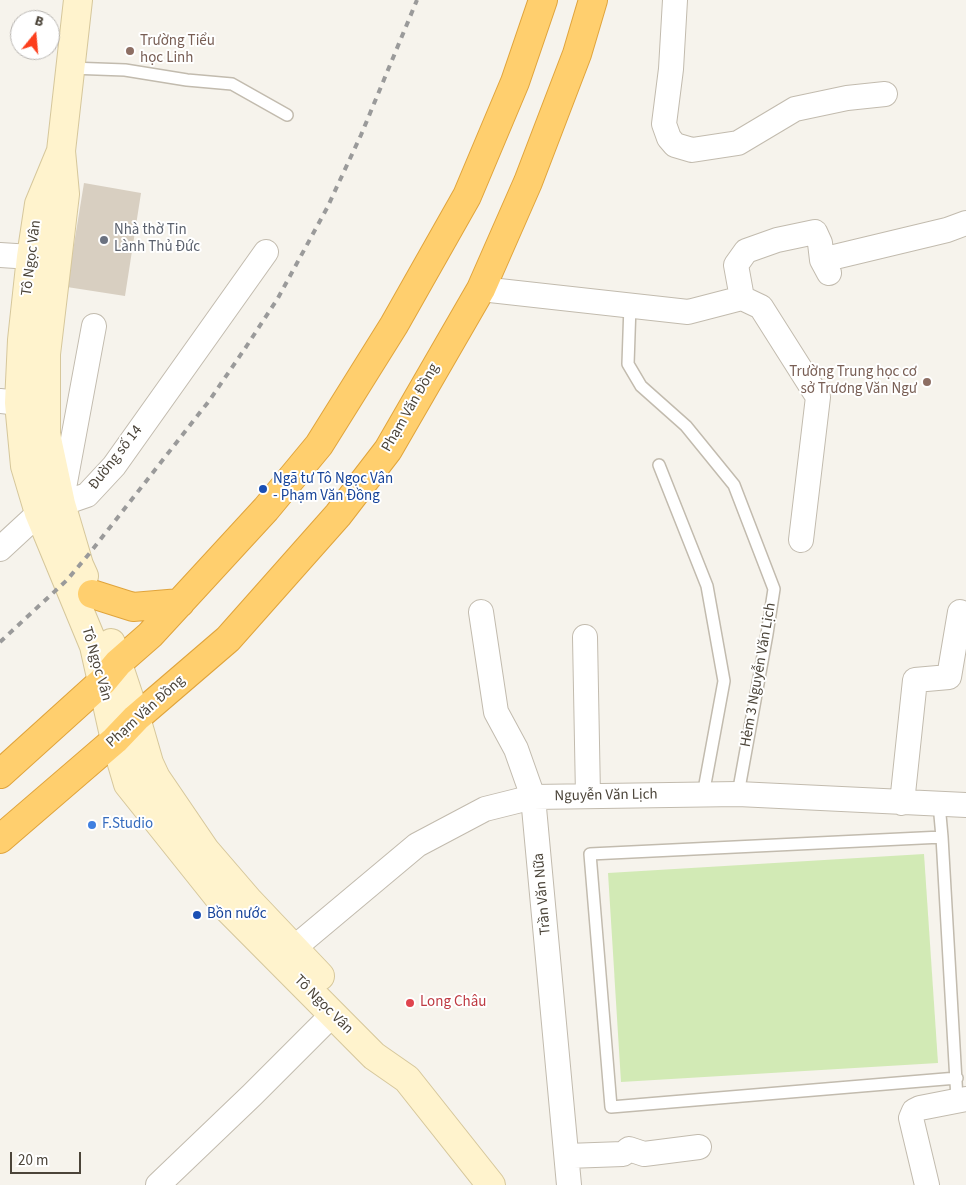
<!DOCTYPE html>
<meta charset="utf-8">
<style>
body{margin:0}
#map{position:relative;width:966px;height:1185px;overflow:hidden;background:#f6f3ec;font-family:"Source Sans 3",sans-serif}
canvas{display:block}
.north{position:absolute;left:10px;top:10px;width:50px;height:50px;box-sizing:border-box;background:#fff;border:1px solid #b7b4b0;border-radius:50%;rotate:17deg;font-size:14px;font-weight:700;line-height:20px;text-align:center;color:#4b4439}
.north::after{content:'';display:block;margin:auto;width:18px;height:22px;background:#fc3f1d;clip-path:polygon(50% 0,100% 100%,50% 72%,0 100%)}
.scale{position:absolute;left:10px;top:1152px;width:71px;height:22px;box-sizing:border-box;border:2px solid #4b4439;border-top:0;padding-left:6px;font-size:15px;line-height:18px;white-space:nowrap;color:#4b4439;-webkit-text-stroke:4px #fff;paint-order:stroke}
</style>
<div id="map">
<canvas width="966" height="1185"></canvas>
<div class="north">B</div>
<div class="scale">20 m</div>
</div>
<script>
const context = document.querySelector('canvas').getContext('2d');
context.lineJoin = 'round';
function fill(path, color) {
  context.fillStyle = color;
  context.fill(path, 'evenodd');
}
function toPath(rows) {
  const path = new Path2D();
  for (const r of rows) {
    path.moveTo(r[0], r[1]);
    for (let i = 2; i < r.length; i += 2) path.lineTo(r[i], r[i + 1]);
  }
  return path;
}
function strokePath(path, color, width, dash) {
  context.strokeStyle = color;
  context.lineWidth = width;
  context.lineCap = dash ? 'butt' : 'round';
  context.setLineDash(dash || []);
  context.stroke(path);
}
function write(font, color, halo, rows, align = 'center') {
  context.font = font + ' "Source Sans 3",sans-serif';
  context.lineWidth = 4;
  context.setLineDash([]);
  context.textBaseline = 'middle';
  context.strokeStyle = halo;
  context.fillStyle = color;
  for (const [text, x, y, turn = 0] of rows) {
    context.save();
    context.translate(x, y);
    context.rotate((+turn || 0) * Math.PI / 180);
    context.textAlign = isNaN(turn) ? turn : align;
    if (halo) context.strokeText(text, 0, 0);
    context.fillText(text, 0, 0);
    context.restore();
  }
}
fill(toPath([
 [924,854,938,1063,621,1082,608,873]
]), '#d2eab5');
fill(toPath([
 [84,183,141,193,125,296,67,287]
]), '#d8cfc1');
const lane = toPath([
 [70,68,125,70,187,80,232,84,287,115],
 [630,305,628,364,641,386,686,426,734,485,774,589,767,634,738,794],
 [659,465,707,586,724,681,703,795],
 [939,804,942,837,957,1099],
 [942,837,590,854,611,1107,957,1078]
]);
const street = toPath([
 [675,0,671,69,664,124,669,138,675,145,692,150,738,143,795,109,847,98,885,94],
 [0,255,31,257],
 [822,260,947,230,966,223],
 [481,289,688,312,742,298,761,307,818,397,801,540],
 [742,298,736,265,746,251,777,240,815,232,820,243,822,260,829,273],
 [94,326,61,504,87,495,114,466,266,252],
 [0,401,19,403],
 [0,549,39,513],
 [481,612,496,712,516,749,533,797,569,1185],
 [585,637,588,796],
 [902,803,915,680,949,677,960,612],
 [294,948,417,845,485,809,533,797,738,794,966,805],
 [567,1156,623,1154,629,1149,644,1154,699,1147],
 [158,1185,252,1095,332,1015],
 [927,1185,911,1118,914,1111,920,1108,966,1099]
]);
const secondary = toPath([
 [78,0,61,151,65,194,46,354,46,434,61,504,79,565,84,576],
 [61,151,39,204,31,257,22,340,19,403,25,466,39,513,94,646,115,740,128,784,227,908,374,1056,407,1079,491,1185],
 [111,643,136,718,149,763,156,778,205,850,248,900,320,976]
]);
const highway = toPath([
 [92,594,133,607,180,603],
 [0,774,103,681,118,663,150,635,266,509,319,445,394,325,467,196,515,82,543,0],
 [0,839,115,740,136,718,228,639,338,515,388,450,481,289,528,182,577,54,593,0]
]);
strokePath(lane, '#c2bbae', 14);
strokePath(street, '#c2bbae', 26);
strokePath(secondary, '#d6c79b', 30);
strokePath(highway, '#e0a43c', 30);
strokePath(lane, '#fff', 11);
strokePath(street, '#fff', 24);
strokePath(secondary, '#fff3cd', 28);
strokePath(highway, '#ffcf6e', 28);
strokePath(toPath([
 [0,642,67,580,89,554,209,401,246,347,278,298,327,208,361,135,417,0]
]), '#9a9a9a', 4, [6, 6]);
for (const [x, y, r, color] of [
 [130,51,5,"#8d6e63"],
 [104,240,5,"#6b7280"],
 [927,382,5,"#8d6e63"],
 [263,489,5,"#1a4fb4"],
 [92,825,5,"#3f7fe0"],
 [197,915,5,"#1a4fb4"],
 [410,1003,5,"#e0444e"]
]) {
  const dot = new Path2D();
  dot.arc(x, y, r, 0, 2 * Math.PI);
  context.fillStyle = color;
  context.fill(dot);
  strokePath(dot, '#fff', 2);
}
write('15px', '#785e54', '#fff', [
 ["Trường Tiểu",140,42],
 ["học Linh",140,59],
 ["Trường Trung học cơ",917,373,"right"],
 ["sở Trương Văn Ngư",917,390,"right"]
], 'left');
write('15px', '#5b616d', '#fff', [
 ["Nhà thờ Tin",114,231],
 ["Lành Thủ Đức",114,248]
], 'left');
write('15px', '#4b4439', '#fff', [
 ["Tô Ngọc Vân",32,258,-83],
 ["Phạm Văn Đồng",411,408,-60],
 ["Đường số 14",116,458,-52],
 ["Tô Ngọc Vân",96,664,74],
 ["Hẻm 3 Nguyễn Văn Lịch",759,675,-80],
 ["Phạm Văn Đồng",146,712,-42],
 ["Nguyễn Văn Lịch",606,796,-1],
 ["Trần Văn Nữa",543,894,-95],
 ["Tô Ngọc Vân",323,1005,45]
]);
write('15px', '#164399', '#fff', [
 ["Ngã tư Tô Ngọc Vân",273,480],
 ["- Phạm Văn Đồng",273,497],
 ["Bồn nước",207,915]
], 'left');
write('15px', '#366cbe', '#fff', [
 ["F.Studio",102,825]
], 'left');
write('15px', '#be3a42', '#fff', [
 ["Long Châu",420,1003]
], 'left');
</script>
